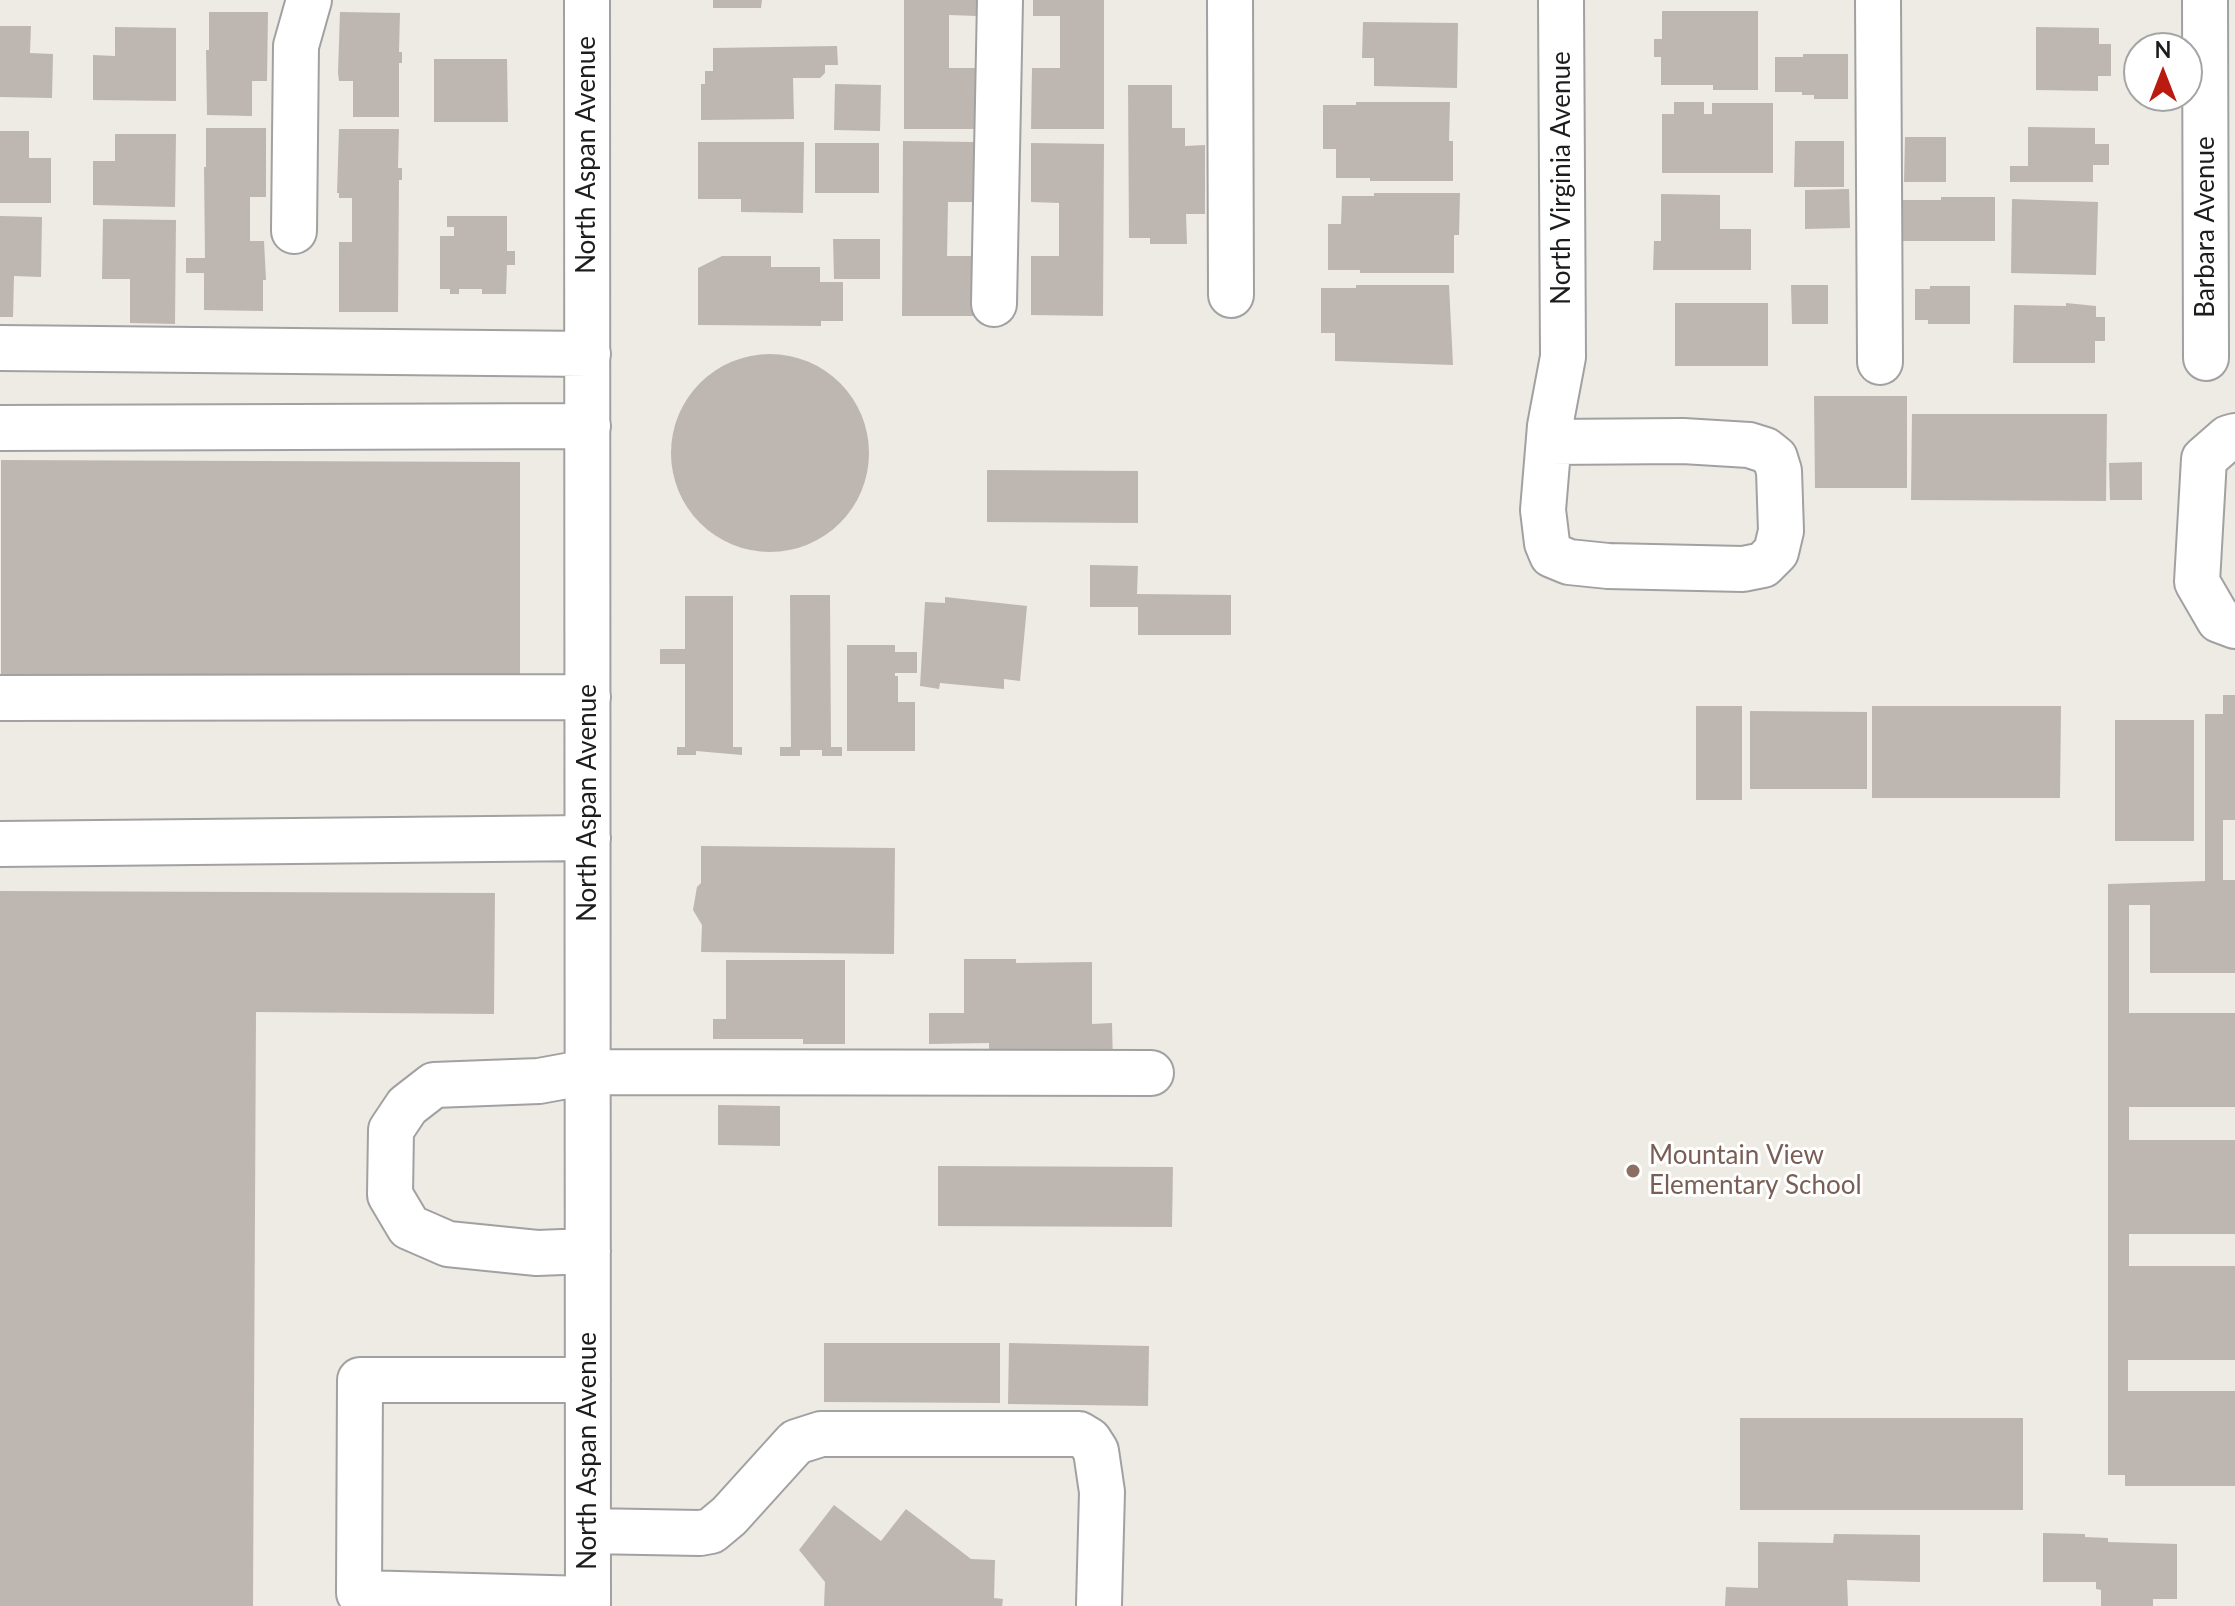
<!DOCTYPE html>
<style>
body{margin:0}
#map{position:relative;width:2235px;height:1606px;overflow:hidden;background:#edebe4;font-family:Lato,sans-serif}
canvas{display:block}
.north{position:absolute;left:2123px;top:32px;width:80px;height:80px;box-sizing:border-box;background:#fff;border:2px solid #a5a5a5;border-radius:50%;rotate:0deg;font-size:22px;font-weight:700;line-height:32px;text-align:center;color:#1d1d1d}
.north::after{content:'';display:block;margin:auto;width:28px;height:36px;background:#ba1a10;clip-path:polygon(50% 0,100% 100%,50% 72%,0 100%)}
</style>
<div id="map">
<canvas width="2235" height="1606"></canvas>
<div class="north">N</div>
</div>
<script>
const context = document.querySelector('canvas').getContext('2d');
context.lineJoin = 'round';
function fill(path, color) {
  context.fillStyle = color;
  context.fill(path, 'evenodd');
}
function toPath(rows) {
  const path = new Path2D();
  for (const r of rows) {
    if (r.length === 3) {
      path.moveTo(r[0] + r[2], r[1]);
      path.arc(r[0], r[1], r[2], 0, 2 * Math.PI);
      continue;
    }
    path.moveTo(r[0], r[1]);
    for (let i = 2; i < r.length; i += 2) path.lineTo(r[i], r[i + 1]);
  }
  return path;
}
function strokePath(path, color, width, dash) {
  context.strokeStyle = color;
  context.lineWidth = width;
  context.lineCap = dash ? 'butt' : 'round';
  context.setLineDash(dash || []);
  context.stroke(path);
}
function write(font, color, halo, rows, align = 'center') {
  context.font = font + ' Lato,sans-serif';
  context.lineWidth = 6;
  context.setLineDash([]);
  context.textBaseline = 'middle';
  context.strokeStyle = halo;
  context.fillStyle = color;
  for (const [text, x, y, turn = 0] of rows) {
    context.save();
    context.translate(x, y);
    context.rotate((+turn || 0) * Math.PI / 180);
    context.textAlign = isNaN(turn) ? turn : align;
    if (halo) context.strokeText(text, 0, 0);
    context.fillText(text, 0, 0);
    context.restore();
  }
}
fill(toPath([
 [713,0,762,0,761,8,713,8],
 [904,0,977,0,977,16,949,15,949,68,976,68,976,129,904,129],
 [1033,0,1104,0,1104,129,1031,129,1032,68,1060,68,1060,16,1033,16],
 [1662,11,1758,11,1758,90,1713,90,1713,85,1661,85,1661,57,1654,57,1654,39,1662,39],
 [209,12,268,12,267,81,252,81,252,116,207,115,206,50,209,50],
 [340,12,400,13,399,52,402,52,402,63,399,63,399,117,353,117,353,81,339,81,338,73],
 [1363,22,1458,23,1457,88,1374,86,1374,58,1362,58],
 [0,26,31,26,30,53,53,54,52,98,0,97],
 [115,27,176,28,176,101,93,100,93,55,115,56],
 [2036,27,2099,28,2099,44,2111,44,2111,76,2098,76,2098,91,2036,90],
 [837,46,838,65,825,65,825,73,820,78,793,78,794,119,701,120,701,84,705,84,705,71,713,71,713,48],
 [1803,54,1848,54,1848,99,1814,99,1814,95,1802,95,1802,92,1775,92,1775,57,1803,57],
 [434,59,507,59,508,122,434,122],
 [835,84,881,85,880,131,834,130],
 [1128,85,1172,85,1172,128,1185,128,1185,146,1205,145,1205,214,1186,214,1187,244,1150,244,1150,238,1129,238],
 [1356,102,1450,102,1449,141,1453,141,1453,181,1370,181,1370,178,1336,178,1336,149,1323,149,1323,105,1356,105],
 [1674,102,1704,102,1704,114,1712,114,1712,103,1773,103,1773,173,1662,173,1662,114,1674,114],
 [2028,127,2095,128,2095,144,2109,144,2109,165,2093,165,2093,182,2010,182,2010,166,2028,166],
 [206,128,266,128,266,197,250,197,250,241,264,241,266,280,263,280,263,311,204,310,204,273,186,273,186,258,205,258,204,167,206,167],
 [339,129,399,129,398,168,402,168,402,180,399,180,398,312,339,312,339,242,352,242,352,198,339,198,339,193,337,193],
 [0,131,29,131,29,158,51,158,51,203,0,203],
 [115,134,176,134,175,207,93,205,93,161,115,161],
 [1905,137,1946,137,1946,182,1904,182],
 [903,141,975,142,975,202,948,202,947,256,975,256,975,316,902,316],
 [1795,141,1844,141,1844,187,1794,187],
 [698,142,804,142,803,213,741,212,741,199,698,199],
 [815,143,879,143,879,193,815,193],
 [1031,143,1104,144,1103,316,1031,315,1031,256,1059,256,1059,203,1031,202],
 [1849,189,1850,228,1805,229,1805,190],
 [1374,193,1460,193,1459,235,1454,235,1454,273,1360,273,1360,270,1328,270,1328,224,1341,224,1342,196,1374,196],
 [1661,194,1720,195,1720,229,1751,229,1751,270,1653,270,1654,241,1661,241],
 [1941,197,1995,197,1995,241,1902,241,1902,200,1941,200],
 [2012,199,2098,202,2096,275,2011,273],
 [0,216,42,217,41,277,14,276,13,317,0,317],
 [447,216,507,216,507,251,515,251,515,265,507,265,506,294,482,294,482,289,459,289,459,294,450,294,450,289,440,289,440,236,454,236,454,227,447,227],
 [103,219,176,220,175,324,130,323,130,279,102,279],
 [833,239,880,239,880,279,834,279],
 [722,256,771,256,771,267,820,267,820,282,843,282,843,321,821,321,821,326,698,325,698,268],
 [1356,285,1449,285,1453,365,1335,361,1335,333,1321,333,1321,288,1356,288],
 [1791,285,1828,285,1828,324,1792,324],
 [1930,286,1970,286,1970,324,1928,324,1928,320,1915,320,1915,289,1930,289],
 [1675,303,1768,303,1768,366,1675,366],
 [2066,303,2096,306,2096,317,2105,317,2105,341,2095,341,2095,363,2013,363,2014,305,2066,306],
 [770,453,99],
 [1814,396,1907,396,1907,488,1815,488],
 [1912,414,2107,414,2106,501,1911,500],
 [1,460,520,462,520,677,1,675],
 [2142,462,2142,500,2110,500,2109,463],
 [987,470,1138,471,1138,523,987,522],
 [1090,565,1138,566,1137,594,1231,595,1231,635,1138,635,1138,607,1090,607],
 [790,595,830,595,831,747,842,747,842,756,822,756,822,750,800,750,800,756,780,756,780,747,791,747],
 [685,596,733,596,733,747,742,747,742,755,696,751,696,755,677,755,677,747,685,747,685,664,660,664,660,649,685,649],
 [945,597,1027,606,1020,681,1004,679,1004,689,940,683,939,689,920,686,925,602,945,603],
 [847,645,895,645,895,652,917,652,917,673,895,673,895,676,898,676,898,702,915,702,915,751,847,751],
 [2223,695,2235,695,2235,820,2223,820,2223,880,2235,880,2235,973,2150,973,2150,905,2129,905,2129,1013,2235,1013,2235,1107,2129,1107,2129,1140,2235,1140,2235,1234,2129,1234,2129,1266,2235,1266,2235,1360,2128,1360,2128,1391,2235,1391,2235,1486,2125,1486,2125,1475,2108,1475,2108,884,2205,881,2205,714,2223,714],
 [1696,706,1742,706,1742,800,1696,800],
 [1872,706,2061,706,2060,798,1872,798],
 [1750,711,1867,712,1867,789,1750,789],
 [2115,720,2194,720,2194,841,2115,841],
 [701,846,895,848,894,954,701,952,702,925,693,910,697,887,701,883],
 [0,891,495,893,494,1014,256,1012,253,1606,0,1606],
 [964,959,1016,959,1016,963,1092,962,1092,1024,1112,1023,1113,1065,989,1066,989,1043,929,1044,929,1013,964,1013],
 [726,960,845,960,845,1044,803,1044,803,1039,713,1039,713,1019,726,1019],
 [718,1105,780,1106,780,1146,718,1145],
 [938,1166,1173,1167,1172,1227,938,1226],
 [824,1343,1000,1343,1000,1403,824,1402],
 [1009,1343,1149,1346,1148,1406,1008,1404],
 [1740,1418,2023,1418,2023,1510,1740,1510],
 [834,1505,881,1541,906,1509,971,1559,995,1560,994,1598,1003,1599,1002,1606,824,1606,825,1582,799,1550],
 [2043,1533,2085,1534,2085,1537,2108,1538,2108,1542,2177,1544,2177,1599,2153,1599,2153,1606,2101,1606,2101,1590,2096,1589,2096,1582,2043,1582],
 [1834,1534,1920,1535,1920,1582,1847,1580,1848,1606,1725,1606,1726,1587,1758,1588,1758,1542,1833,1543]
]), '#beb7b1');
const minor = toPath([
 [587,0,588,1606],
 [1230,0,1231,295],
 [1878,0,1880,362],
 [2205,0,2206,358],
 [294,231,296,46,309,0],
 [994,304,1000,0],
 [0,348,588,354],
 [0,428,588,426],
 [2235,436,2228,438,2204,459,2197,582,2219,620,2235,626],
 [1549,442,1683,441,1749,445,1765,450,1775,458,1779,471,1781,531,1776,552,1763,565,1743,569,1608,566,1569,562,1552,555,1547,543,1543,510,1550,426,1563,357,1561,0],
 [0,698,588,697],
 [0,844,588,838],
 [588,1251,537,1253,448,1244,409,1227,390,1195,391,1130,407,1106,434,1085,539,1081,588,1072,1151,1073],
 [588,1380,360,1380,359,1593,588,1599],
 [588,1531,700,1533,711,1531,729,1516,796,1442,821,1434,1079,1434,1089,1440,1096,1451,1102,1492,1099,1604]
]);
strokePath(minor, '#a1a1a1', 48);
strokePath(minor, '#fff', 44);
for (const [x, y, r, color] of [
 [1633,1171,8,"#8d6e63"]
]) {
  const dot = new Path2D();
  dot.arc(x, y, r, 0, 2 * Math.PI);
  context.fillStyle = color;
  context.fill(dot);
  strokePath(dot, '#fff', 3);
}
write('26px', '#1d1d1d', '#fff', [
 ["North Aspan Avenue",587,155,-90],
 ["North Virginia Avenue",1562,178,-90],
 ["Barbara Avenue",2206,227,-90],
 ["North Aspan Avenue",588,803,-90],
 ["North Aspan Avenue",588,1451,-90]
]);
write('26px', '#785e54', '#fff', [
 ["Mountain View",1649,1156],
 ["Elementary School",1649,1186]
], 'left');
</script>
